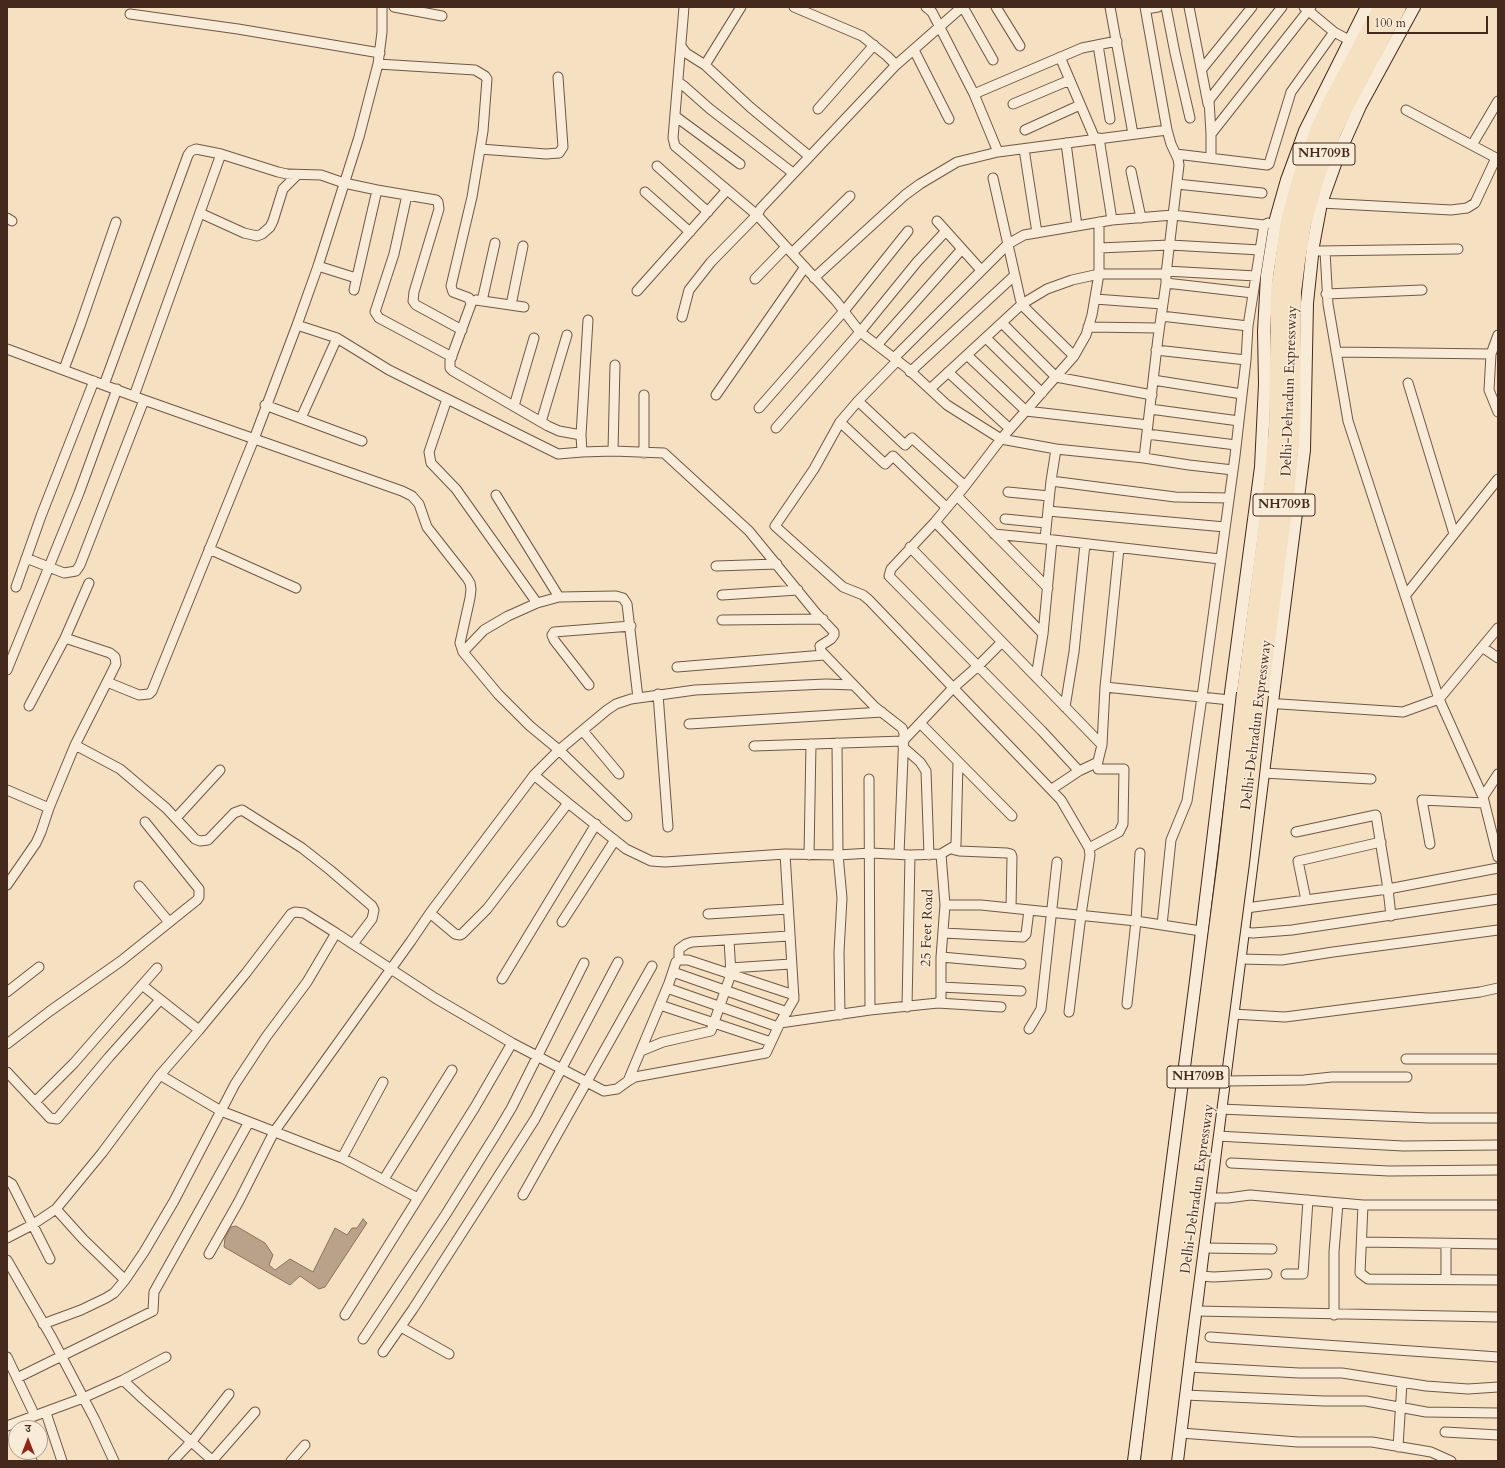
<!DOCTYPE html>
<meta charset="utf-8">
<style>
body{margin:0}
#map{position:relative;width:1505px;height:1468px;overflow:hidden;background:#f5e0c1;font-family:Cardo,"Noto Serif Devanagari",serif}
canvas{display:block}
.frame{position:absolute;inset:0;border:8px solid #45291c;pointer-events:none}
.north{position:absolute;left:8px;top:1420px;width:40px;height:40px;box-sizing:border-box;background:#f8ebd7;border:1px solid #b09d8c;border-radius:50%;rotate:0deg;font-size:11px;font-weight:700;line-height:16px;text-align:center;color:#45291c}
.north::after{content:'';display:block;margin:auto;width:14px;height:18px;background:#8f2418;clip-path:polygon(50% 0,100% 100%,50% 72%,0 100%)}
.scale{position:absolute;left:1367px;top:16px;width:121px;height:18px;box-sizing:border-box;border:2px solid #45291c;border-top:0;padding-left:5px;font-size:12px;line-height:14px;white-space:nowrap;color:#45291c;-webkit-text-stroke:3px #f8ebd7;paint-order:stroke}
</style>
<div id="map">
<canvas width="1505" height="1468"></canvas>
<div class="frame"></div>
<div class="north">उ</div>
<div class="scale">100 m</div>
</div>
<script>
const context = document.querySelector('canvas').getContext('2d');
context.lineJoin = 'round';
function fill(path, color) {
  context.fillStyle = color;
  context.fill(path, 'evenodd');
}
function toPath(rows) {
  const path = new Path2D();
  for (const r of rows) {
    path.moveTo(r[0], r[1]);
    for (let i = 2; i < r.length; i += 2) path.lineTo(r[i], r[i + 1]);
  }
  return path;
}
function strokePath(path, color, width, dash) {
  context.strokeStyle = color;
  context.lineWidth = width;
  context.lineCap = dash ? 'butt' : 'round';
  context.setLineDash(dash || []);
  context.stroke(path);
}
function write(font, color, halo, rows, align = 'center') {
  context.font = font + ' Cardo,serif';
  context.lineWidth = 3;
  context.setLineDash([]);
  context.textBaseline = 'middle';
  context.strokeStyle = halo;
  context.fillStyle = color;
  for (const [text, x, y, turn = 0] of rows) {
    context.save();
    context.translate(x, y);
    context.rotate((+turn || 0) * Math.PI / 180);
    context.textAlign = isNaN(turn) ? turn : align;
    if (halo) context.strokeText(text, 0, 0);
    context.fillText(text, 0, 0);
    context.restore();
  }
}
const water = toPath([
 [363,1219,367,1223,325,1287,319,1289,300,1276,290,1285,224,1247,225,1238,231,1227,236,1226,265,1243,273,1255,269,1265,275,1270,290,1259,313,1272,335,1228,347,1235,352,1228,357,1228,363,1219]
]);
fill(water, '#b9a289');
strokePath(water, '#8b725d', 1);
const street = toPath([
 [394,7,442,16],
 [684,7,673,138,675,146,757,215,836,301,860,332,907,368,947,405,1001,439,1056,449,1144,458,1189,465,1233,470],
 [794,7,862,36,887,56,896,65],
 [926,7,932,12,974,94,998,152],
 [963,7,993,60],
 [996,7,1020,46],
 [1110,7,1133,134],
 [1166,7,1175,53,1190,118],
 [1189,7,1208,104],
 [1304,7,1334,32,1349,40],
 [1146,9,1158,7],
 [130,14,238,29,380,53],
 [1098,45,1110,119],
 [681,46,686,53,705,65,750,107,809,156],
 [914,50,949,119],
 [1060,57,1095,139],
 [378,64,475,70,485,76,487,79,483,131,472,197,451,286,453,292,469,298,471,304,450,361,450,368,453,371,548,426,559,431,581,435,582,452,613,451,664,453,749,531,816,613,834,632,834,635,831,639,820,646,821,651,875,707,902,728,904,733,899,854],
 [705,65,741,7],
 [1202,69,1252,7],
 [678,82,684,86,710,109,793,173],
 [974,94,1082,48,1117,41],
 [1013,104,1070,80],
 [818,109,874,45],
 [1406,110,1498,159],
 [675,116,740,164],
 [1025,130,1080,105],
 [1211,134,1311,7],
 [1099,138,1112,220],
 [1066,143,1077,226],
 [1472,145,1498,101],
 [480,149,546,154,559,153,563,147,558,77],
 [1024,149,1037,233],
 [1176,154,1267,165,1269,164,1291,92,1334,32],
 [1211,158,1211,134,1209,100,1282,7],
 [657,166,708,212],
 [1131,171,1141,218],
 [993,178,1020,298,1022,304,1024,307,1074,356],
 [1177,184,1262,193],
 [645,192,690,232],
 [407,195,394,254,375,312,379,318,452,357],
 [1321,203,1451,210,1467,208,1475,203,1496,158],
 [200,213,244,233,257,236,262,234,270,227,273,221,283,189,297,175],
 [7,218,12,221],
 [937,221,981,270],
 [1099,248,1170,245,1260,250],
 [1319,251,1458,249],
 [1325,251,1328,304,1348,421,1439,699,1483,797,1498,857],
 [792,253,850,196],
 [318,266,356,278],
 [1166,271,1256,276],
 [814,278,905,195,920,184,957,162,998,152,1167,130],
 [755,279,786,247],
 [1166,283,1253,293],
 [354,290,377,190],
 [637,291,727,190],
 [1326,294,1422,290],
 [1095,299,1162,304],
 [476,300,524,307],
 [482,301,495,243],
 [511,305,523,246],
 [1161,316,1248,326],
 [682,317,689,290,711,262,757,215,761,208,896,65,962,7],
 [1002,323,1056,377,1152,395],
 [297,325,337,338,389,370,558,454,582,452],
 [1088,327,1159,328],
 [1498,335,1491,354,1489,390,1498,412],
 [986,338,1042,393],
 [877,345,962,249],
 [7,349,144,400,402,491,412,496,419,504,427,527,467,578,470,583,471,589,470,598,460,643,463,652],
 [1156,350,1246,360],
 [1336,352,1491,354],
 [967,355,1026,411,1148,425],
 [894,358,1008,244,1024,235,1112,220,1173,215,1264,225,1268,223],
 [897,361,858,401,840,422,814,469,775,526,843,587,863,595,869,600,1061,800,1089,848,1090,855,1081,915,1069,1012],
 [64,369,80,326,116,222],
 [910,372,1015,275],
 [948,372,1010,429],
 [1153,380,1242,394],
 [1408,383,1454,534],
 [104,385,188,155,191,151,196,149,221,154,278,172,287,174,321,175,344,183,377,190,436,200,438,202,439,209,414,292,413,301,416,305,462,330],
 [930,389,1022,304,1047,289,1072,280,1099,274,1166,274],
 [644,395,644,453],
 [716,395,805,267],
 [134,396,221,154],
 [447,399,429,452,431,463,456,489,537,603],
 [858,401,905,445,912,438,965,486],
 [265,405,362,441],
 [514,406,534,338],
 [759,408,844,311,908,231],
 [1150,409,1239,421],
 [301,418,337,338],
 [541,422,567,335],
 [840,422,885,464,893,456,947,508],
 [776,428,860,332,917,262,946,231],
 [1147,434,1236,445],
 [581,435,588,320],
 [613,451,615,365],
 [1144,458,1158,338,1166,283,1166,274,1179,165,1178,159,1171,144,1167,130,1145,7],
 [1051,481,1175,497,1229,498],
 [1008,492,1049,496],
 [496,495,559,597],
 [957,496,1048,588],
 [1048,511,1225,527],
 [1005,519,1046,523],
 [935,522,1043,634],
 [994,534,1045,539,1220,559],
 [1045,539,1051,481,1056,449],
 [910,547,1102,745],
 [209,549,296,588],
 [26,558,64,573,76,571,80,565,144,400],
 [716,566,777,564],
 [16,587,41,516,94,381],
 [722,595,798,590],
 [1405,596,1498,479],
 [722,620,823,619],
 [65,638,89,583],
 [1482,647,1498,658],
 [677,667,824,655],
 [7,670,79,493,117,389],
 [1036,677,1043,634,1052,540],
 [589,685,554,640,552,635,554,632,631,626],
 [1105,687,1249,702],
 [658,694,668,827],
 [1265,703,1403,712,1439,699,1498,628],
 [29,706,65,638,110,653,115,657,116,664,107,682],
 [1065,707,1074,652,1085,544],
 [920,723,1012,816],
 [689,724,882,712],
 [583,731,619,774],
 [837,743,838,855,842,898,839,952,840,1015],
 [75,745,120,769,166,808,195,839,200,841,208,840,234,813,242,810,302,848,330,870,372,906,374,910,372,919,353,944],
 [754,746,903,741,953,688,978,666,1002,642],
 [903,747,920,762,926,771,929,855],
 [1079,771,1042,731,889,576,891,569,935,522,965,486,1001,439,1074,356,1086,335,1092,315,1099,274,1099,222],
 [1263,773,1371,779],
 [869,779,870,1010],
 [1052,789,1079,771,1098,762],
 [7,790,49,808,75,745,107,682,139,695,149,694,152,691,254,439,297,325,318,266,359,137,378,64,382,32,382,7],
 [1483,797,1498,774],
 [568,803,626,849,651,861,665,862,785,854,838,855,871,853,910,855,941,854,956,845,958,762],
 [627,816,559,750,530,726,498,694,463,652,484,630,508,616,537,603,559,597,616,596,623,598,627,604,638,698],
 [176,818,220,770],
 [1296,832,1376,815,1388,889,1498,868],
 [1430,844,1422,800,1484,803],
 [1089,848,1119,832,1123,824,1124,769,1098,769,1097,765,1102,745,1105,687,1119,548],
 [951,849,959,851,1007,853,1011,854,1012,857,1011,908],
 [809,855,811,744],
 [7,885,36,843,41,832,49,808],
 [139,886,169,922],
 [1306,900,1298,861,1381,842],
 [945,905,981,905,1136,921,1201,931],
 [1246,908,1388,889,1391,916],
 [430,913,455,934,460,935,462,934,487,909,568,803,534,775],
 [708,914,788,909],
 [562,922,615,840],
 [1162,925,1171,840,1187,801,1202,697,1235,456,1246,360,1248,326,1264,225],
 [1243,932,1253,933,1292,930,1498,899],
 [943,933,1023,937,1026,934,1029,910],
 [941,957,1021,964],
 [1239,959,1282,960,1333,952,1498,930],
 [679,960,679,949,686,944,692,942,789,936],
 [730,968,791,964],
 [673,972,787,1012],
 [502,979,596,824],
 [142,985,199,1030],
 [941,987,1021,991],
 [667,988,778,1027],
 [7,992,39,967],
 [938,1003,941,999,941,957,945,905,941,854],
 [1127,1004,1136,921,1140,853],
 [660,1005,771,1042],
 [907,1007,910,855],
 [1232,1014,1285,1017,1480,992,1498,988],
 [780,1023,794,999,785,854],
 [1029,1029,1041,1009,1057,862],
 [7,1044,50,1011,121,961,197,900,199,897,199,889,145,822],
 [641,1051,663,1042,711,1031,731,974,729,940],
 [1406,1059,1498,1059],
 [7,1072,50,1118,57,1119,109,1057,160,1000],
 [160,1075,221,1111,342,1158,418,1198],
 [628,1081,669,983,676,962,679,960,688,960,794,995],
 [1224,1081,1304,1080,1332,1077,1407,1077],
 [35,1102,74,1063,157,968],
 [1220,1109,1429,1118,1498,1118],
 [1217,1136,1403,1146,1498,1145],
 [342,1158,383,1082],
 [1231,1163,1389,1171,1498,1170],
 [384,1179,452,1070],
 [7,1181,12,1184,50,1259],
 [523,1195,652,966],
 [1209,1198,1228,1198,1250,1195,1363,1205,1498,1205],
 [1363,1205,1360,1273,1368,1279,1498,1280],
 [56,1209,83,1239,125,1280],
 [7,1238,32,1225,56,1209,102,1153,160,1075,199,1030,246,973,291,914,295,912,304,913,336,933,435,998,512,1043,604,1091,617,1089,628,1081,635,1077,766,1053,780,1023,870,1010,938,1003,1001,1007],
 [1362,1242,1498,1244],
 [1446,1244,1446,1279],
 [1203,1248,1272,1249],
 [209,1254,239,1201,274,1132,411,941,430,913,534,775,559,750,607,710,616,704,631,699,695,690,826,684,853,685],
 [7,1260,52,1338,95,1420,114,1461],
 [1286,1274,1303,1274,1308,1200],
 [1200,1276,1214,1277,1267,1274],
 [1196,1311,1498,1317],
 [345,1315,475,1107,512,1043],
 [1334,1315,1334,1252,1338,1203],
 [43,1324,81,1310,106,1298,114,1293,125,1280,144,1252,174,1201,235,1084,266,1037,307,982,336,933],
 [401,1327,449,1354],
 [1210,1337,1498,1357],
 [363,1339,446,1214,496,1134,512,1107,584,963],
 [383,1352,413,1309,535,1119,618,962],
 [7,1357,35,1416],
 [1189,1367,1299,1373,1342,1373,1426,1386,1468,1389,1498,1387],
 [17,1378,153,1311,154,1292,249,1122],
 [123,1380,142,1398,213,1461],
 [1185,1395,1324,1401,1366,1401,1426,1412,1498,1413],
 [46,1413,62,1461],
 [7,1426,83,1398,123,1380,166,1357],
 [1445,1432,1498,1435],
 [1181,1433,1298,1442,1372,1442,1431,1452,1451,1461],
 [1398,1447,1402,1383],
 [29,1452,32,1461],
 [173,1461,192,1441,229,1394],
 [212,1461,255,1412],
 [291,1461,305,1445]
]);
const secondary = toPath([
 [1134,1461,1197,973,1230,700,1261,467,1265,384,1264,331,1267,276,1276,219,1287,180,1305,131,1367,7],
 [1177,1461,1217,1136,1304,450,1307,303,1313,246,1321,203,1339,153,1360,106,1414,7]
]);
const highway = toPath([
 [1245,693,1272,485,1277,428,1279,291,1289,221,1302,174,1320,126,1331,103,1382,7],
 [1260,695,1287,486,1292,429,1293,292,1297,261,1303,224,1316,178,1333,132,1344,109,1398,7]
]);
strokePath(street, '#715745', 11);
strokePath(secondary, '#45291c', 14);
strokePath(highway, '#45291c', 18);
strokePath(street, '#f8ebd7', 9);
strokePath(secondary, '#f8ebd7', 12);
strokePath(highway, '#f5e0c1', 16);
const highwayBridge = toPath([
 [1149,1461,1164,1336,1226,861,1245,693],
 [1163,1461,1178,1338,1241,863,1260,695]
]);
strokePath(highwayBridge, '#45291c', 18, []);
strokePath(highwayBridge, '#f5e0c1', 16);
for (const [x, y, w] of [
 [1324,154,62],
 [1284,505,62],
 [1198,1077,62]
]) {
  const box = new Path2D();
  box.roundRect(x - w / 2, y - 11, w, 22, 3);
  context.fillStyle = '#f8ebd7';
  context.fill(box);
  strokePath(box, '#45291c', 1);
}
write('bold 13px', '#45291c', null, [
 ["NH709B",1324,154],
 ["NH709B",1284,505],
 ["NH709B",1198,1077]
]);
write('14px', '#45291c', '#f8ebd7', [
 ["Delhi-Dehradun Expressway",1290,391,-88],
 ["Delhi-Dehradun Expressway",1257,725,-83],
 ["25 Feet Road",928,928,-88],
 ["Delhi-Dehradun Expressway",1198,1189,-82]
]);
</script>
